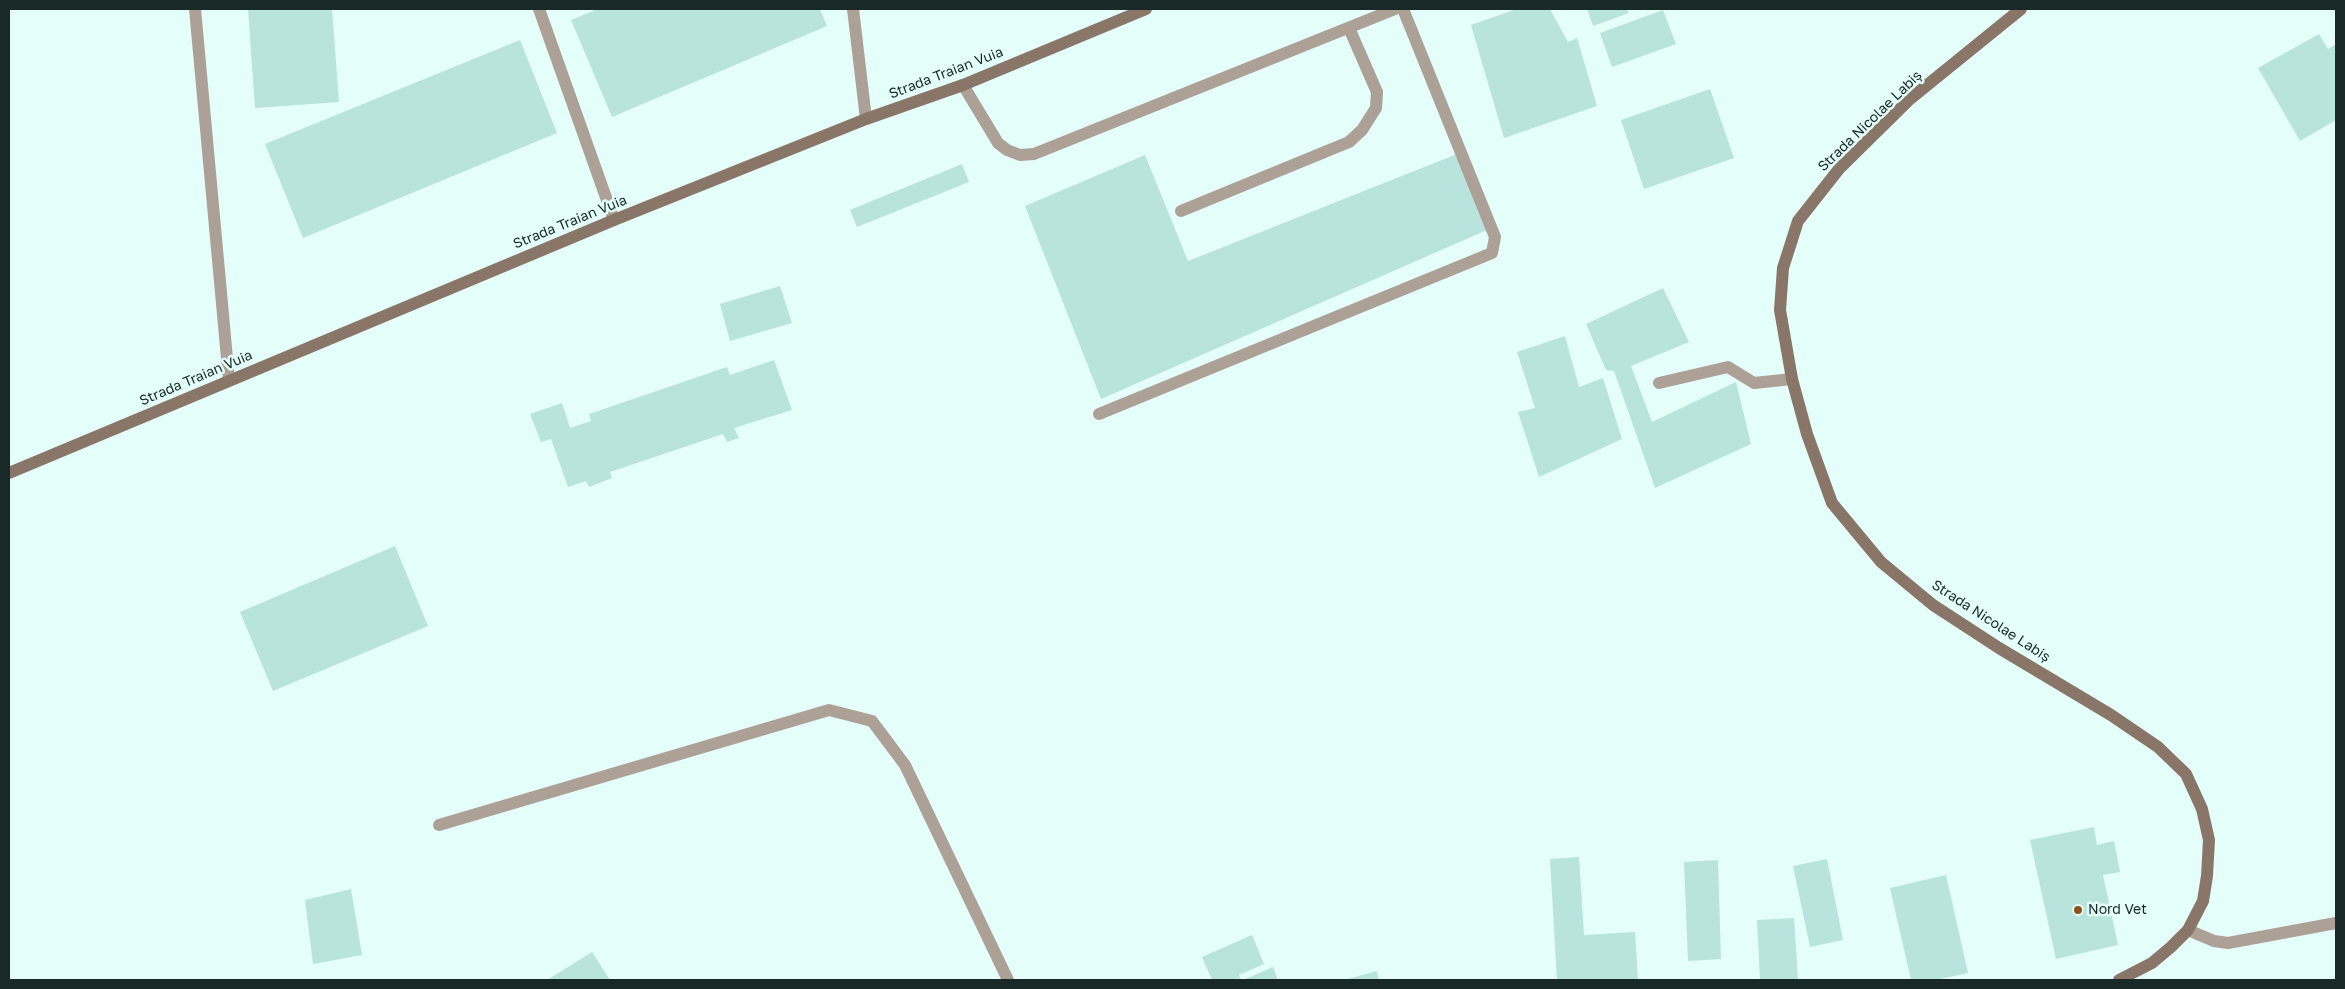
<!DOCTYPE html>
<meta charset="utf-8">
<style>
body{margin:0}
#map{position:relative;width:2345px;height:989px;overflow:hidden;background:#e4fef9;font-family:"Golos Text",sans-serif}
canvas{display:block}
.frame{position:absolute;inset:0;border:10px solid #192927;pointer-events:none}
</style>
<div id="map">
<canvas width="2345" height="989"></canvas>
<div class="frame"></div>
</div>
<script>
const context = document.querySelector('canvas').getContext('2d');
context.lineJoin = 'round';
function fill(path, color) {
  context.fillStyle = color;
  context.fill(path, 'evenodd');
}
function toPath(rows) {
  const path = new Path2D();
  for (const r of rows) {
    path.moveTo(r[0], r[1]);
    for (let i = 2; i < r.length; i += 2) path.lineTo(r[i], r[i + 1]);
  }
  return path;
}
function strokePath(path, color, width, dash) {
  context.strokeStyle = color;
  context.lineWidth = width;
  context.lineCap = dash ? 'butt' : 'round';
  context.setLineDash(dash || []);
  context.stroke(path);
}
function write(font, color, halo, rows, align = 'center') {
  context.font = font + ' "Golos Text",sans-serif';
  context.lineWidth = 5;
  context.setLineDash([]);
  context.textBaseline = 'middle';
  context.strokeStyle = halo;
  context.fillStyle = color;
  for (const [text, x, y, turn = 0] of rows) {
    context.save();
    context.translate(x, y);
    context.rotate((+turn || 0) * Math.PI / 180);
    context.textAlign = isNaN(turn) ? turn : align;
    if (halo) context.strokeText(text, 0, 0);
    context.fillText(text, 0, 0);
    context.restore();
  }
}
fill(toPath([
 [248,9,332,9,339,102,255,108],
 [598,9,820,9,827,26,612,117,571,20],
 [1517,9,1550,9,1568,42,1577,38,1597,106,1504,138,1471,25],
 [1587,9,1627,9,1629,13,1593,26],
 [1663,10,1676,44,1612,67,1600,33],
 [2319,34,2328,49,2336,44,2336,120,2300,141,2258,68],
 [520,40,557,133,303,238,265,144],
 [1710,89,1734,158,1644,189,1621,120],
 [1462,152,1487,230,1101,399,1025,206,1145,155,1188,261],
 [962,164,969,182,857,227,850,210],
 [780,286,792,323,730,341,720,304],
 [1663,288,1689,342,1631,366,1652,422,1736,382,1751,444,1655,488,1614,371,1606,370,1586,324],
 [1565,336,1579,387,1603,378,1622,439,1539,477,1518,412,1535,408,1517,352],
 [774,360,792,410,734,428,739,438,727,442,723,434,610,472,612,478,589,487,586,481,568,487,551,439,541,442,530,414,562,403,570,428,591,421,589,414,727,367,730,375],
 [395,546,428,626,273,691,240,612],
 [2094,827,2097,845,2114,841,2120,872,2103,875,2118,945,2056,959,2030,840],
 [1579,857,1584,935,1635,932,1638,980,1557,980,1550,859],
 [1827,859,1843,940,1810,947,1793,866],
 [1718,860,1721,959,1688,961,1684,862],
 [1946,875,1968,973,1936,980,1911,980,1890,888],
 [351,889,362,955,313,964,305,900],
 [1794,918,1798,980,1760,980,1757,920],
 [1252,935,1264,964,1239,975,1241,980,1212,980,1202,957],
 [592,952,610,980,547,980],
 [1273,967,1278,980,1243,980],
 [1377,971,1379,980,1344,980]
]), '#b9e4dd');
strokePath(toPath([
 [195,9,229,380],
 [539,9,614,220],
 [853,9,866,119],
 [963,85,998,143,1007,150,1020,155,1034,154,1395,9],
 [1181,211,1349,142,1362,130,1376,108,1377,92,1349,28],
 [1659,383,1728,367,1754,383,1792,379],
 [1099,414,1492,253,1495,237,1403,9]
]), '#ada097', 12);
strokePath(toPath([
 [439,825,829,710,872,721,905,765,1008,980],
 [2188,930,2214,941,2228,943,2336,923]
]), '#ada097', 12);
strokePath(toPath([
 [2021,9,1910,99,1839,169,1798,221,1783,268,1780,310,1792,379,1807,434,1832,503,1881,562,1933,605,1999,648,2111,715,2158,747,2186,774,2202,809,2209,840,2207,876,2203,901,2188,930,2171,947,2152,963,2119,980],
 [9,473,614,220,866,119,963,85,1146,9]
]), '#897669', 12);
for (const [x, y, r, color] of [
 [2078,910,5,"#915219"]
]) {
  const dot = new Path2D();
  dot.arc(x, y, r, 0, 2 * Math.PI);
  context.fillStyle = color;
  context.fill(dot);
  strokePath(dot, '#e4fef9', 2);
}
write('14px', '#192927', '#e4fef9', [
 ["Strada Traian Vuia",946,73,-21],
 ["Strada Nicolae Labiș",1870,121,-44],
 ["Strada Traian Vuia",570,222,-22],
 ["Strada Traian Vuia",196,378,-23],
 ["Strada Nicolae Labiș",1991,621,33]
]);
write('14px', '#192927', '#e4fef9', [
 ["Nord Vet",2088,910]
], 'left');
</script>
